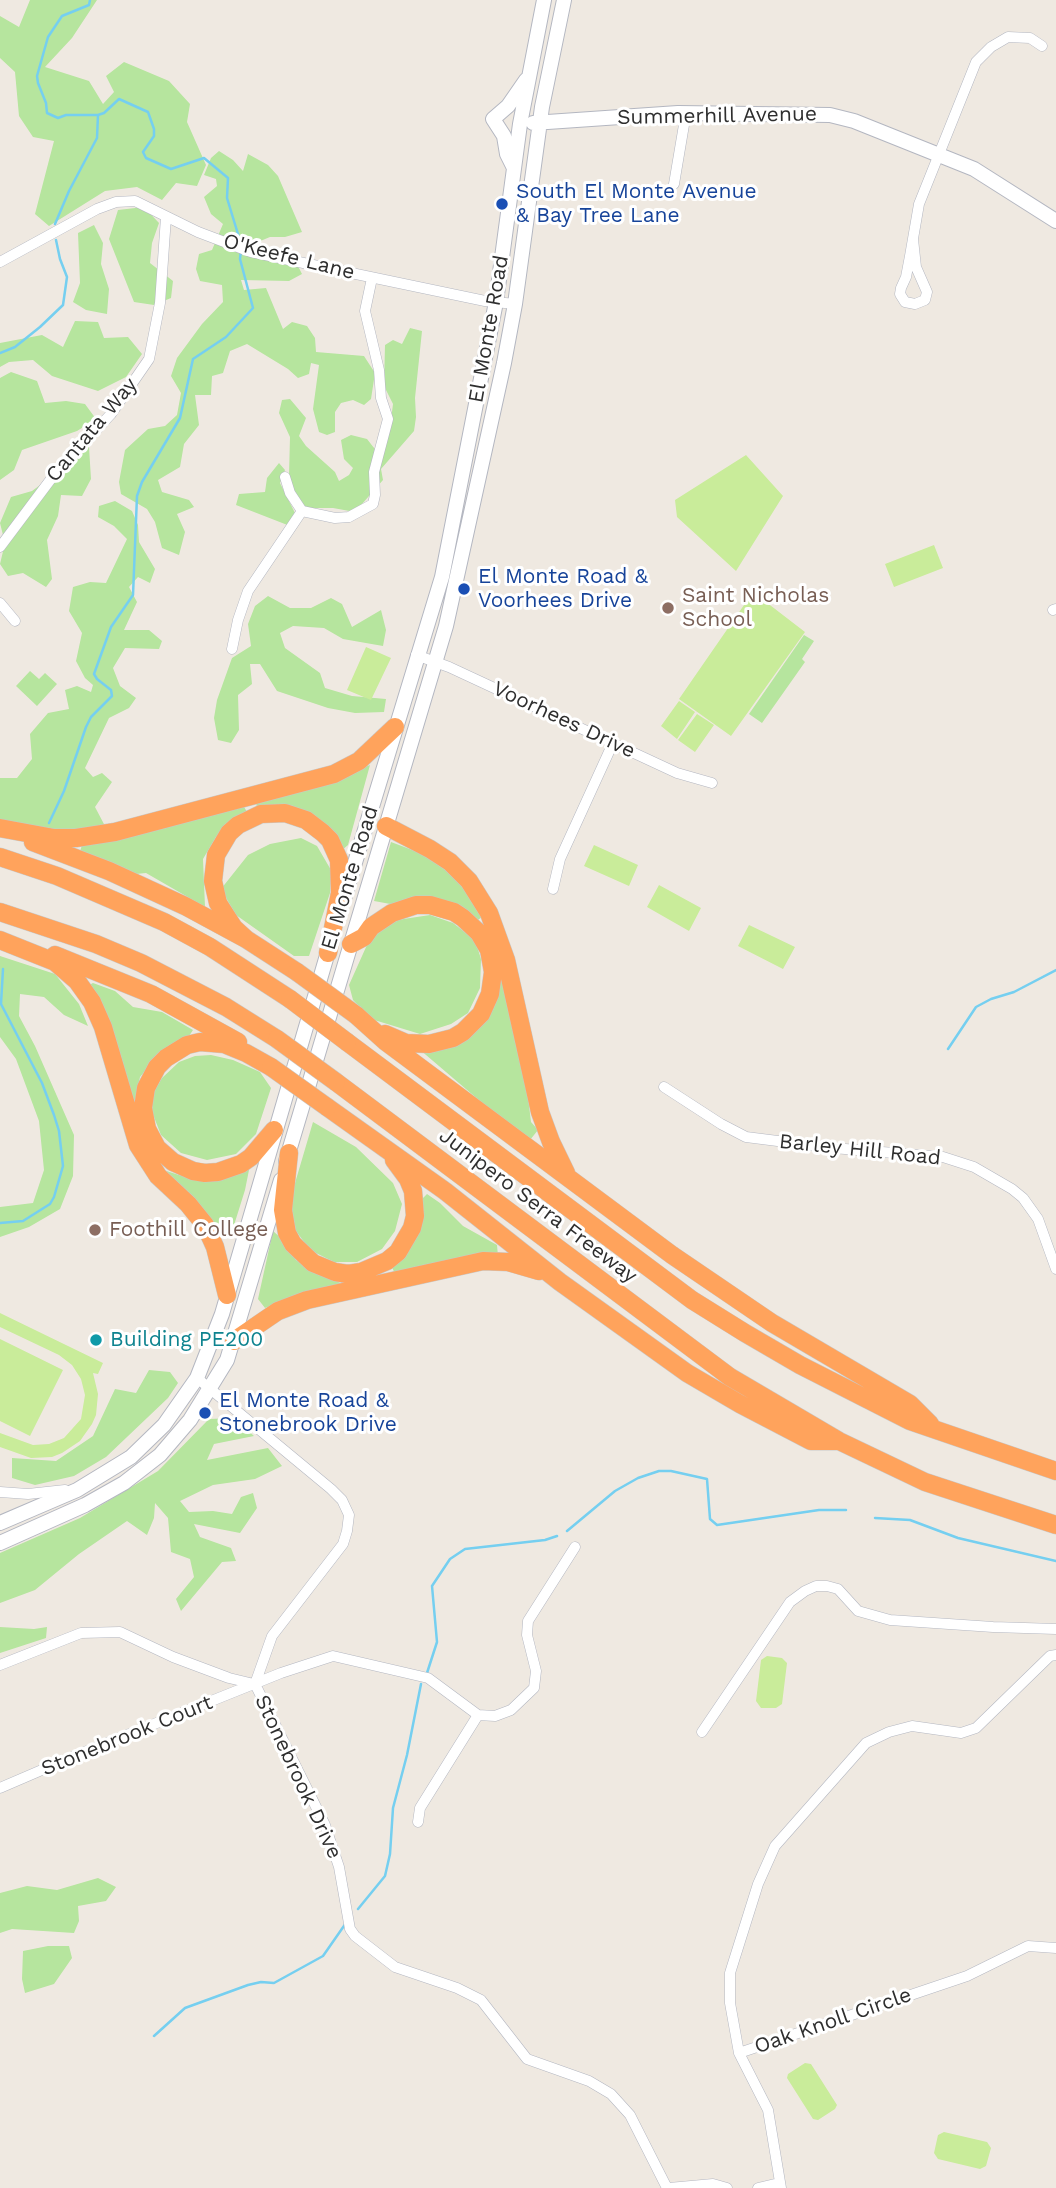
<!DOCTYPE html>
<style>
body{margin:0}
canvas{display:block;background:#efe9e1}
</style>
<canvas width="1056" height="2188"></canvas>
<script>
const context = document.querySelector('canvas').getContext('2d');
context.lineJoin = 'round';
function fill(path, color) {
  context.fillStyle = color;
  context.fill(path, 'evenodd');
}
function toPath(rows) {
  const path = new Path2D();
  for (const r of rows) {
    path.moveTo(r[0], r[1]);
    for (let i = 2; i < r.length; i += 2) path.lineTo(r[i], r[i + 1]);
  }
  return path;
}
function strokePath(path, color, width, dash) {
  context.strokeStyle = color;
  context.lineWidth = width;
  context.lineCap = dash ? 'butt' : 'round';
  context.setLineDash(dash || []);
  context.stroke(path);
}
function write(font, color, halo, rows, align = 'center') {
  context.font = font + ' "Work Sans",sans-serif';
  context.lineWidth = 6;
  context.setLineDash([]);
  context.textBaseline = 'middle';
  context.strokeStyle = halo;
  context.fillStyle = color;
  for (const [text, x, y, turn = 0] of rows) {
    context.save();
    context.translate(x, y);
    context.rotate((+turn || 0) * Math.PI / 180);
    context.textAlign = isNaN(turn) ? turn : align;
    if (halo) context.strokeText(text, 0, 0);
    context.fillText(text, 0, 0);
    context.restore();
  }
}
fill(toPath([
 [30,0,97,0,72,38,45,67,89,81,103,104,114,92,106,76,124,62,169,81,190,104,187,122,206,165,197,186,176,183,162,200,137,187,105,191,49,226,35,214,54,141,33,137,19,116,15,72,0,58,0,16,19,27],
 [219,151,233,160,243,171,248,154,268,165,278,176,302,232,285,237,270,237,253,244,251,253,297,264,302,274,289,281,241,280,244,290,266,288,283,329,292,322,307,326,315,338,316,352,364,356,375,373,371,399,364,405,353,400,341,403,335,412,335,432,327,435,319,432,313,409,319,365,311,363,309,374,298,378,288,369,247,344,230,351,223,373,212,376,211,395,195,395,199,425,184,444,180,467,158,480,162,492,189,500,194,507,177,514,185,532,179,555,162,548,155,522,147,509,121,494,119,482,125,450,148,429,165,426,177,415,181,393,171,376,177,358,202,324,223,302,222,285,200,281,196,269,199,254,212,250,223,224,211,214,204,197,217,186,216,179,204,175,211,158],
 [144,207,159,223,152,243,150,263,173,281,171,298,154,305,134,302,109,239,118,210],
 [94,225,103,243,101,264,109,289,107,314,86,310,73,302,80,283,78,233],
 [75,321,98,322,104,338,128,337,142,354,126,377,98,391,52,376,33,360,9,362,0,367,0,343,42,335,63,347],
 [410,328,422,331,415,398,416,417,414,431,381,469,383,480,355,512,333,508,309,508,293,502,289,476,290,437,279,413,282,400,290,399,306,418,299,436,306,446,335,472,339,481,349,475,353,468,344,459,341,440,351,435,367,439,378,453,390,428,393,404,384,386,385,345,393,340,402,344],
 [11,372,37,381,45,403,66,401,85,404,96,419,77,431,22,450,14,470,0,480,0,378],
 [89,447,91,479,82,496,61,495,58,516,47,540,52,579,46,587,23,573,8,576,0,564,5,543,0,523,11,497,32,491,51,477,69,449],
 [279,463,285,470,280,483,297,517,290,526,236,505,239,494,265,492,267,478],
 [115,501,132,511,138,525,139,542,155,569,150,583,138,577,129,587,137,602,124,630,149,630,162,641,159,649,125,648,113,668,120,686,136,698,129,708,109,718,85,768,93,777,102,773,112,782,95,807,105,826,65,835,0,826,0,778,17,778,32,759,30,734,48,713,69,709,65,690,77,686,91,692,93,685,85,678,76,661,82,633,69,611,73,587,90,582,106,583,127,539,114,526,98,517,99,506],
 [268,596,290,608,311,608,331,598,342,604,352,627,381,610,386,630,383,646,343,639,324,628,293,626,280,633,285,648,320,673,325,688,352,696,386,699,384,712,355,713,328,708,277,691,260,664,250,664,252,684,238,695,239,730,231,743,218,740,214,718,217,700,232,658,251,646,248,624,255,606],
 [804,635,814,641,802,659,805,662,762,723,749,714],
 [30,671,39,679,45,673,57,684,37,706,16,686],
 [370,765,348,845,341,851,335,840,257,809,256,801,329,782],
 [243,805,247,812,216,837,203,859,205,907,146,873,126,875,79,855,82,845],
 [301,838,317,846,331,870,330,893,309,956,294,956,236,915,221,889,248,855,270,844],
 [391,842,431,857,468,891,482,917,478,920,374,901],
 [430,915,453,923,475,940,481,959,480,988,468,1013,451,1024,420,1034,371,1019,353,1000,349,985,371,936,397,920],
 [496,954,523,1055,531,1122,538,1130,530,1140,487,1107,419,1049,480,1023],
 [0,956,55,974,79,1004,88,1026,64,1015,44,997,20,994,19,1016,35,1046,74,1135,73,1176,60,1209,29,1227,0,1237,0,1207,33,1203,44,1170,39,1121,16,1059,0,1037],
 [93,983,115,991,133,1007,162,1012,193,1030,187,1039,160,1053,140,1077,135,1101,129,1101,85,987],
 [211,1055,233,1060,260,1072,271,1088,256,1134,236,1154,207,1160,181,1153,161,1135,152,1112,153,1093,162,1078,179,1062,195,1056],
 [313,1122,356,1147,393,1183,402,1204,395,1231,382,1249,357,1262,334,1262,310,1250,296,1231,290,1200],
 [250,1165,245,1190,230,1238,217,1238,160,1169,179,1175,209,1180],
 [427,1194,440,1203,463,1226,497,1245,498,1256,396,1276,391,1265,416,1205],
 [273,1231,282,1239,296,1260,346,1286,283,1301,265,1308,258,1299],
 [149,1370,170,1372,178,1383,168,1398,106,1457,74,1476,35,1485,12,1478,12,1458,56,1461,93,1436,115,1389,136,1393],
 [234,1418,254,1436,214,1444,207,1460,268,1448,282,1466,255,1479,213,1485,180,1501,189,1512,213,1511,232,1514,241,1497,253,1493,257,1508,240,1533,194,1524,200,1537,231,1548,236,1561,222,1562,181,1611,176,1599,194,1577,190,1559,171,1552,168,1518,155,1503,154,1518,147,1535,127,1521,79,1554,35,1590,0,1603,0,1553,80,1518,158,1471,209,1419],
 [0,1627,34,1629,47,1627,46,1638,0,1653],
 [98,1878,116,1887,106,1901,78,1906,79,1921,74,1933,12,1929,0,1933,0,1893,27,1886,57,1890],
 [48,1946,69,1946,72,1958,54,1984,25,1993,22,1979,23,1951]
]), '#b6e59e');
fill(toPath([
 [746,455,783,496,736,571,677,517,675,500],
 [934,545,943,568,894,587,885,564],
 [753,592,805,632,731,736,679,699],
 [366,647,391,658,371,700,347,690],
 [679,701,695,712,677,739,661,726],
 [697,714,714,725,695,752,678,740],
 [594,845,638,865,629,886,584,866],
 [659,885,701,908,689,931,647,907],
 [749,925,795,947,783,969,738,946],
 [0,1313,103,1363,98,1374,93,1373,98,1394,96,1415,92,1424,80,1441,62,1453,52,1457,31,1458,0,1447,0,1433,33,1445,49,1444,64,1438,81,1419,85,1395,81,1379,72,1365,59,1355,0,1327],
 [0,1339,63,1370,30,1436,0,1421],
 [767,1656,782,1658,787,1663,782,1704,776,1708,761,1708,756,1701,761,1660],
 [805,2063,811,2064,837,2105,835,2109,818,2120,813,2119,787,2078,788,2074],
 [944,2132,987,2142,991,2148,986,2166,980,2169,938,2159,934,2153,938,2135]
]), '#c9ec9a');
strokePath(toPath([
 [90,0,89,5,62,16,48,37,37,76,38,83,46,103,47,113,58,118,66,115,98,115,104,113,119,99,148,112,154,129,154,136,143,152,146,158,171,169,204,158,228,178,227,198,241,244],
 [55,224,69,191,97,138,98,115],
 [0,353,15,347,40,327,63,305,67,277,60,259,56,240],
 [49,823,64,791,86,727,91,717,112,696,111,690,97,679,94,674,111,627,133,595,137,496,142,482,180,418,193,359,226,337,253,308,240,259,241,250],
 [948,1049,976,1007,991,999,1014,992,1056,970],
 [0,1223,23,1221,50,1204,54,1197,63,1166,59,1131,54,1115,42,1083,1,1004,3,969],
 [875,1518,910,1520,958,1538,1056,1561],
 [567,1531,615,1491,638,1478,659,1471,671,1471,707,1479,710,1519,717,1525,819,1510,846,1510],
 [427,1673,437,1642,432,1586,450,1559,465,1549,545,1540,557,1536],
 [358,1909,385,1876,390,1854,393,1808,407,1755,421,1684],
 [154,2036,185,2008,248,1985,261,1982,274,1983,323,1956,346,1923]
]), '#75cff0', 2.5);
const street = toPath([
 [674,184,686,113],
 [913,239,916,267,927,292,925,300,915,304,905,302,900,294,901,288,906,277,910,256,919,204,976,62,991,47,1008,37,1030,38,1042,46],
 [0,262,97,209,116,202,135,201,198,232,251,252,485,301,515,304],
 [285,477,290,493,302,511],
 [302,511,335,518,349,517,373,504,375,495,374,472,388,419,381,398,379,370,365,311,372,278],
 [0,547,54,475,111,414,149,359,160,303,166,217],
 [0,603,15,621],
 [1053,610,1056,609],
 [232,649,238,620,248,591,302,511],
 [416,655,449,667,677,773,712,783],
 [553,889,560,859,613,743],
 [664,1087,721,1124,746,1137,833,1148,943,1157,974,1167,1012,1189,1023,1198,1038,1219,1056,1269],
 [197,1378,331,1489,342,1500,349,1515,347,1531,343,1544,272,1636,255,1684,325,1825,339,1867,350,1929,355,1936,395,1967,457,1988,481,2000,527,2059,589,2081,611,2094,630,2115,667,2188],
 [0,1492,28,1494,65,1490],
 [0,1665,81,1633,120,1632,173,1657,229,1678,254,1684],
 [702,1732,790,1602,805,1591,816,1586,827,1586,838,1589,858,1611,890,1620,993,1627,1056,1629],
 [0,1788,72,1757,281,1673,333,1656,428,1678,478,1715],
 [418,1822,420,1808,478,1715,495,1716,511,1710,534,1688,536,1671,527,1635,528,1621,575,1547],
 [739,2053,967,1976,1028,1946,1056,1948],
 [669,2188,713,2184,727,2188],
 [758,2188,779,2183],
 [781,2188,768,2110,739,2053,730,2003,730,1973,758,1884,775,1846,866,1743,889,1732,912,1726,961,1733,976,1728,1050,1656,1056,1655]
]);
const secondary = toPath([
 [533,123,678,113,830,115,854,121,974,169,1056,221],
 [514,168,507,154,504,136,493,119,508,106,526,80],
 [343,902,442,577,496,302,520,124,544,0],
 [286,1161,446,626,504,363,515,304,542,107,564,0],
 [0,1523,77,1490,131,1457,164,1425,197,1378,222,1314,330,945],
 [0,1543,85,1505,124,1483,160,1455,190,1420,227,1360,281,1180]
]);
const highway = toPath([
 [386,826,430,849,450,862,469,881,489,913,506,960,540,1112,551,1142,566,1173],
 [0,828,54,838,76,838,115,832,334,774,359,761,395,727],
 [33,842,109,871,185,906,246,939,297,972],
 [0,857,57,876,164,922,210,947,290,999],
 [0,912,96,944,141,963,226,1007,277,1039],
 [246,939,234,928,218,903,213,881,216,855,229,833,238,825,261,814,285,813,306,820,323,833,330,840,339,860,340,893,328,953],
 [0,940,55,962,77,981,92,1002,103,1027,138,1145,158,1176,188,1204,205,1225,215,1247,227,1295],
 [351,944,364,937,371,927,392,913,416,905,430,905,454,912,463,918,479,933,489,950,493,972,490,994,481,1014,463,1032,453,1038,429,1044,406,1043,385,1034],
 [55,955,151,994,238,1042],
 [356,1015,386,1042,672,1255,772,1323,910,1404,930,1424],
 [347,1042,692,1300,745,1333,800,1365,910,1421,1056,1471],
 [271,1067,246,1053,224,1044,200,1042,187,1045,166,1058,157,1067,146,1088,143,1108,147,1129,157,1148,173,1162,193,1171,205,1173,218,1172,241,1164,251,1157,274,1130],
 [336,1082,730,1377,839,1441,925,1482,1056,1525],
 [327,1107,445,1191,560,1282,687,1373,740,1404,811,1441,839,1441],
 [289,1153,283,1210,287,1233,293,1244,313,1263,335,1272,348,1274,361,1272,387,1261,398,1252,412,1228,415,1216,413,1191,408,1179,394,1160],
 [234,1341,278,1311,307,1300,483,1261,508,1262,539,1271]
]);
strokePath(street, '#b4b7c1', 11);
strokePath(secondary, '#b4b7c1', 16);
strokePath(highway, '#c9c9c9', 19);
strokePath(street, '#fff', 10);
strokePath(secondary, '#fff', 14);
strokePath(highway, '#ffa35c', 18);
const highwayBridge = toPath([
 [297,972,356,1015],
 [290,999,347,1042],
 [277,1039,336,1082],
 [271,1067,327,1107]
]);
strokePath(highwayBridge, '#c9c9c9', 19, []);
strokePath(highwayBridge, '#ffa35c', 18);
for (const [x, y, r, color] of [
 [502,204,7,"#1a4fb4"],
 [464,589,7,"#1a4fb4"],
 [668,608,7,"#8d6e63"],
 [95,1230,7,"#8d6e63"],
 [96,1340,7,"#0f9aa8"],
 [205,1413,7,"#1a4fb4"]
]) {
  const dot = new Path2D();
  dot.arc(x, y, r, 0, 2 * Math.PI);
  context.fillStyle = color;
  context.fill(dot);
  strokePath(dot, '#fff', 2.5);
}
write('21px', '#2e2e2e', '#fff', [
 ["Summerhill Avenue",717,116,-1],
 ["O'Keefe Lane",289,257,14],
 ["El Monte Road",489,329,-80],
 ["Cantata Way",92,430,-50],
 ["Voorhees Drive",564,720,25],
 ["El Monte Road",350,878,-73],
 ["Barley Hill Road",860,1150,6],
 ["Junipero Serra Freeway",538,1206,37],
 ["Stonebrook Court",127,1736,-22],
 ["Stonebrook Drive",298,1777,65],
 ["Oak Knoll Circle",833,2021,-19]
]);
write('21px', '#164399', '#fff', [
 ["South El Monte Avenue",516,192],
 ["& Bay Tree Lane",516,216],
 ["El Monte Road &",478,577],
 ["Voorhees Drive",478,601],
 ["El Monte Road &",219,1401],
 ["Stonebrook Drive",219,1425]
], 'left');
write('21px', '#785e54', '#fff', [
 ["Saint Nicholas",682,596],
 ["School",682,620],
 ["Foothill College",109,1230]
], 'left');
write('21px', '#0d838f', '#fff', [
 ["Building PE200",110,1340]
], 'left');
</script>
